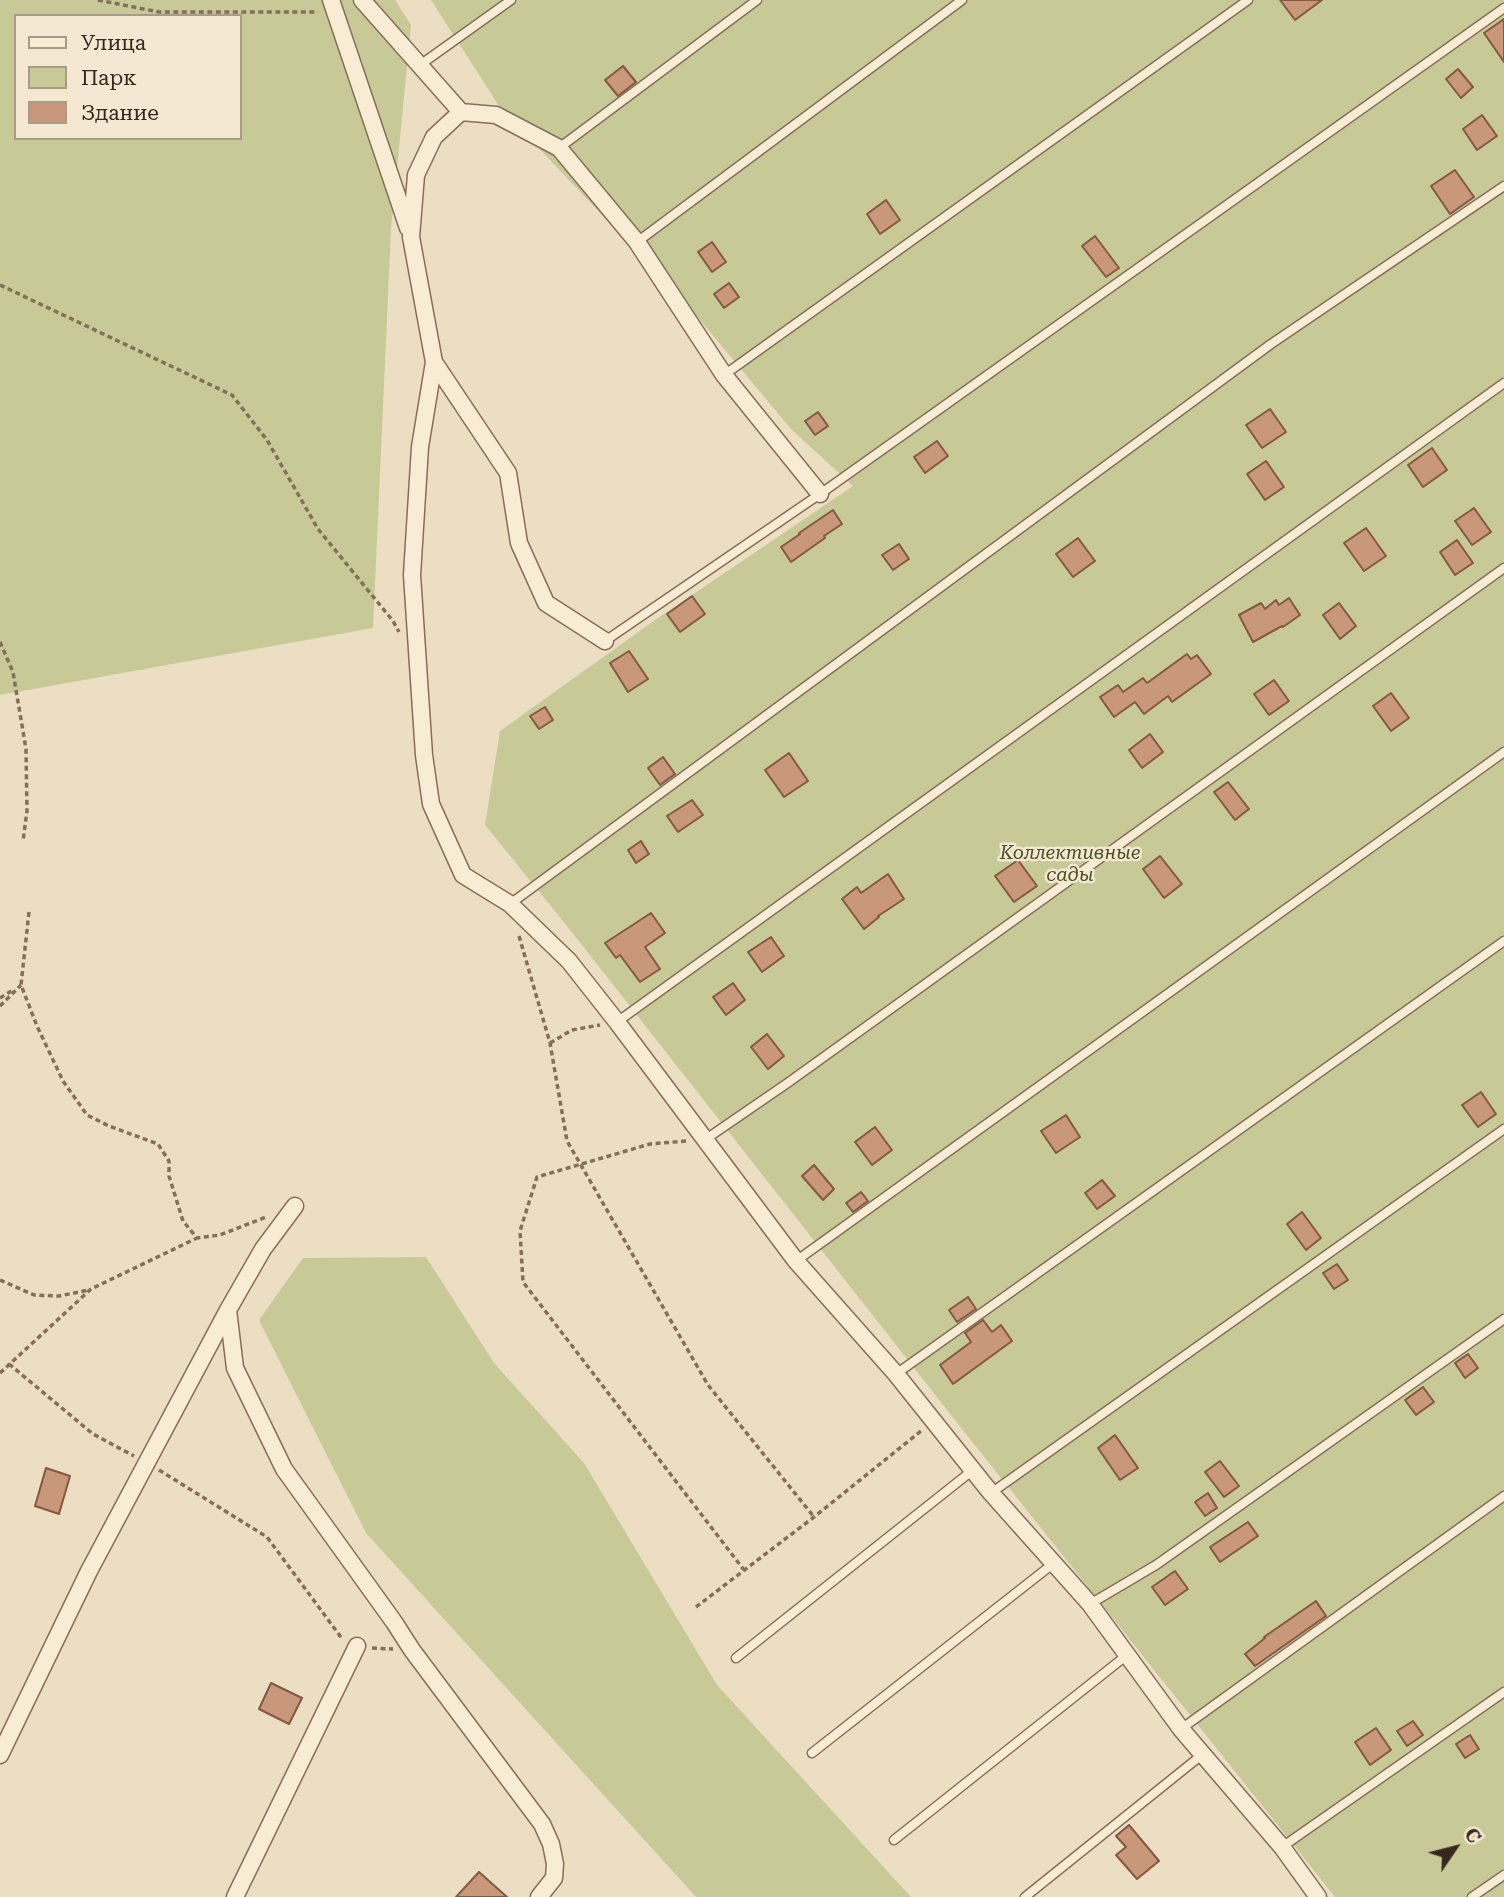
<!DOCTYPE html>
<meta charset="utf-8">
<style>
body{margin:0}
#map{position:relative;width:1504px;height:1897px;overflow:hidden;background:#ecdec3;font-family:"Roboto Serif",serif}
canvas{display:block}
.legend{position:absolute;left:14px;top:14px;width:228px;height:126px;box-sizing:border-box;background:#f4e8d2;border:2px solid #a89b8a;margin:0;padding:9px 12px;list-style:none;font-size:21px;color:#36281e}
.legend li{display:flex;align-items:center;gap:14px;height:35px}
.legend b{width:35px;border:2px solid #a89b8a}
.north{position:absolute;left:1420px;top:1813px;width:70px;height:70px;-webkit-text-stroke:5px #f4e8d2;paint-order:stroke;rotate:55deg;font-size:19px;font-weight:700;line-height:28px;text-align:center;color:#36281e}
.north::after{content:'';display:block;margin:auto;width:24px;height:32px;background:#36281e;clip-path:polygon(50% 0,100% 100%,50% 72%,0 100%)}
</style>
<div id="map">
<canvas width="1504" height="1897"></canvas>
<ul class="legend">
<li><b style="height:9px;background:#f8ecd5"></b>Улица</li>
<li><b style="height:19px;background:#c7ca97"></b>Парк</li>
<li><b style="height:19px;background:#c9977a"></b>Здание</li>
</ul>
<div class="north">С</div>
</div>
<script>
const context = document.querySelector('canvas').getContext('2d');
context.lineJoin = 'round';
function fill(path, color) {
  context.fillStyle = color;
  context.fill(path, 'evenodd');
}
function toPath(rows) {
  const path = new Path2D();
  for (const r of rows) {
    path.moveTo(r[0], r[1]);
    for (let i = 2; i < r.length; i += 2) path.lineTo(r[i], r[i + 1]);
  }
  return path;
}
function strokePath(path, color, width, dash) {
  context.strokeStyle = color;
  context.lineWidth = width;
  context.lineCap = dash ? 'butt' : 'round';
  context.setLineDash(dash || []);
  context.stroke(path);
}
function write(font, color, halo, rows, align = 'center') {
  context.font = font + ' "Roboto Serif",serif';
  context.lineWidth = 5;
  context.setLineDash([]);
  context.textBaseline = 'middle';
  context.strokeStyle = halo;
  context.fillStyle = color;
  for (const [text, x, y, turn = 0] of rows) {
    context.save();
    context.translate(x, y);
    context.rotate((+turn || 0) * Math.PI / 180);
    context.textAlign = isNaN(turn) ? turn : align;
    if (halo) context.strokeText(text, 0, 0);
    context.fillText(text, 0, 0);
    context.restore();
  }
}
fill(toPath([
 [0,0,395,0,411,25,391,229,373,628,0,695],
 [16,16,240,16,240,138,16,138],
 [431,0,1504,0,1504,1897,1335,1897,962,1429,567,926,485,825,500,731,655,620,853,486,791,429,690,308,499,106],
 [426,1257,494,1363,584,1463,717,1685,911,1897,696,1897,366,1533,259,1320,303,1258]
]), '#c7ca97');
const building = toPath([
 [1280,0,1322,0,1295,20,1280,0],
 [1504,19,1504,62,1484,33,1504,19],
 [623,66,636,82,618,96,605,80,623,66],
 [1458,69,1473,87,1461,98,1446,79,1458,69],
 [1482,115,1497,136,1477,150,1463,129,1482,115],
 [1455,170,1474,197,1450,214,1431,186,1455,170],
 [886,200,900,220,880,234,867,214,886,200],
 [1095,236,1119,268,1106,277,1082,246,1095,236],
 [712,242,726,262,712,272,698,252,712,242],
 [729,283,739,297,724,308,714,294,729,283],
 [1270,409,1286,432,1262,448,1246,425,1270,409],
 [818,412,828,426,815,435,805,421,818,412],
 [937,441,948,456,925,473,914,457,937,441],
 [1432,448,1447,470,1423,487,1408,465,1432,448],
 [1266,461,1284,487,1265,500,1247,474,1266,461],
 [1474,508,1491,532,1472,545,1455,521,1474,508],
 [833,510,842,524,824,536,825,538,791,562,781,547,800,534,799,533,833,510],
 [1366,528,1386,556,1364,571,1344,543,1366,528],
 [1078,538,1095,561,1073,577,1056,554,1078,538],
 [1457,540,1473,563,1455,575,1440,552,1457,540],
 [899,544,909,559,893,570,882,555,899,544],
 [692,596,705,614,680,632,667,614,692,596],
 [1289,598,1300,615,1283,627,1282,626,1253,642,1239,615,1261,603,1265,609,1276,600,1279,605,1289,598],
 [1339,603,1356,626,1340,639,1323,615,1339,603],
 [629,651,648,679,628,692,610,663,629,651],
 [1187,654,1191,659,1197,655,1211,674,1172,702,1168,696,1144,714,1135,702,1114,717,1100,697,1118,685,1123,692,1143,678,1147,683,1187,654],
 [1274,680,1289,701,1269,715,1254,694,1274,680],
 [1391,693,1409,718,1391,731,1373,706,1391,693],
 [545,707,553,720,539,729,530,716,545,707],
 [1150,734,1163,752,1142,768,1129,750,1150,734],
 [789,753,808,781,784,797,765,770,789,753],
 [663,757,675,774,660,785,648,768,663,757],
 [1228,782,1249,809,1235,820,1214,792,1228,782],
 [692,800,703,815,678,832,667,816,692,800],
 [641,841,649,854,636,863,628,850,641,841],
 [1160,856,1182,884,1164,898,1143,869,1160,856],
 [1018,860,1037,886,1014,902,995,876,1018,860],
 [888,874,904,899,878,916,879,917,864,929,842,899,857,887,861,893,888,874],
 [651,913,665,933,645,947,660,969,640,982,620,955,616,958,605,943,651,913],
 [771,937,784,956,762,972,748,952,771,937],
 [733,983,745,1000,726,1015,713,997,733,983],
 [767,1034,784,1056,768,1069,751,1047,767,1034],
 [1481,1092,1496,1114,1478,1127,1462,1105,1481,1092],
 [1066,1115,1080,1137,1056,1153,1041,1131,1066,1115],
 [875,1127,892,1150,872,1165,855,1142,875,1127],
 [814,1165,834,1189,823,1200,802,1176,814,1165],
 [1102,1180,1115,1196,1097,1209,1085,1193,1102,1180],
 [861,1192,868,1201,853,1212,846,1203,861,1192],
 [1302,1212,1321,1238,1306,1250,1287,1224,1302,1212],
 [1337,1264,1348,1280,1334,1289,1323,1273,1337,1264],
 [968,1297,976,1309,957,1322,949,1310,968,1297],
 [983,1320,992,1332,1001,1325,1012,1341,953,1384,940,1365,971,1342,965,1333,983,1320],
 [1468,1354,1478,1368,1465,1378,1455,1363,1468,1354],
 [1423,1387,1434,1402,1416,1415,1405,1400,1423,1387],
 [1115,1435,1138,1468,1120,1480,1098,1448,1115,1435],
 [1220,1461,1239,1486,1224,1497,1205,1472,1220,1461],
 [46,1468,70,1476,59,1514,35,1506,46,1468],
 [1208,1493,1217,1508,1205,1516,1195,1502,1208,1493],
 [1248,1522,1258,1536,1220,1562,1210,1547,1248,1522],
 [1175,1571,1188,1589,1165,1605,1152,1587,1175,1571],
 [1316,1601,1326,1616,1255,1666,1245,1654,1265,1638,1264,1637,1316,1601],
 [271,1683,302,1698,289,1724,259,1709,271,1683],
 [1413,1721,1423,1735,1407,1746,1397,1731,1413,1721],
 [1376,1728,1391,1750,1370,1765,1355,1742,1376,1728],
 [1470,1735,1479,1749,1465,1758,1456,1744,1470,1735],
 [1129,1825,1159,1861,1137,1879,1116,1855,1126,1847,1116,1836,1129,1825],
 [479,1872,507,1897,456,1897,479,1872]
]);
fill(building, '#c9977a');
strokePath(building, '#845841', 2);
const lane = toPath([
 [420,65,511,0],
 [559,148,757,0],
 [637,242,962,0],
 [724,375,1248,0],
 [605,641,820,494,1504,8],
 [510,904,1271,344,1504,186],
 [617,1022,1504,383],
 [706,1139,789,1082,1504,568],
 [796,1261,1504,752],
 [896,1374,1504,941],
 [991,1493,1504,1129],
 [1090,1604,1156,1565,1504,1319],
 [736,1658,973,1470],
 [1181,1729,1504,1496],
 [812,1753,1054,1563],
 [894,1840,1127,1655],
 [1282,1847,1504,1692],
 [1025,1897,1203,1754],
 [1472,1897,1504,1875]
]);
const street = toPath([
 [331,0,408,228],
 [362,0,461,112,496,115,559,148,637,242,724,375,820,494],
 [461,112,434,137,416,175,411,237,434,362,420,447,412,575,424,755,431,804,463,875,510,904,569,961,617,1022,796,1261,896,1374,991,1493,1090,1604,1181,1729,1282,1847,1318,1897],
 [434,362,508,473,519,543,546,603,605,641],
 [228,1310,235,1368,284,1469,394,1622,412,1650,542,1824,551,1844,555,1864,554,1878,539,1897],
 [0,1755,89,1571,228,1310,263,1249,295,1206],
 [235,1897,357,1646]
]);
strokePath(lane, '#866f5a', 11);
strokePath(street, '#866f5a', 19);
strokePath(toPath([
 [98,0,159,12,318,12],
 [0,285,232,395,267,440,318,529,393,621,399,632],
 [0,642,13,672,26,749,27,811,23,841],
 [29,912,21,985,37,1026,63,1081,87,1115,109,1126,158,1144,169,1161,169,1176,183,1221,197,1238,220,1235,266,1217],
 [519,936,550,1043,567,1141,708,1385,814,1517],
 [0,998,13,990],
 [0,1006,21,985],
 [550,1043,572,1030,600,1025],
 [686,1141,650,1144,537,1177,520,1231,523,1282,744,1570],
 [0,1280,34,1295,59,1296,89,1290],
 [9,1364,93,1434,134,1456],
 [0,1373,91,1289,197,1238],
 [159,1470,267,1537,343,1640],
 [696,1607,814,1517,921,1431],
 [372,1648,393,1649]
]), '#866f5a', 3.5, [5, 3.5]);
strokePath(lane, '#f8ecd5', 8);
strokePath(street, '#f8ecd5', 16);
write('italic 19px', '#495225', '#f4e8d2', [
 ["Коллективные",1070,853],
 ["сады",1070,875]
]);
</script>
